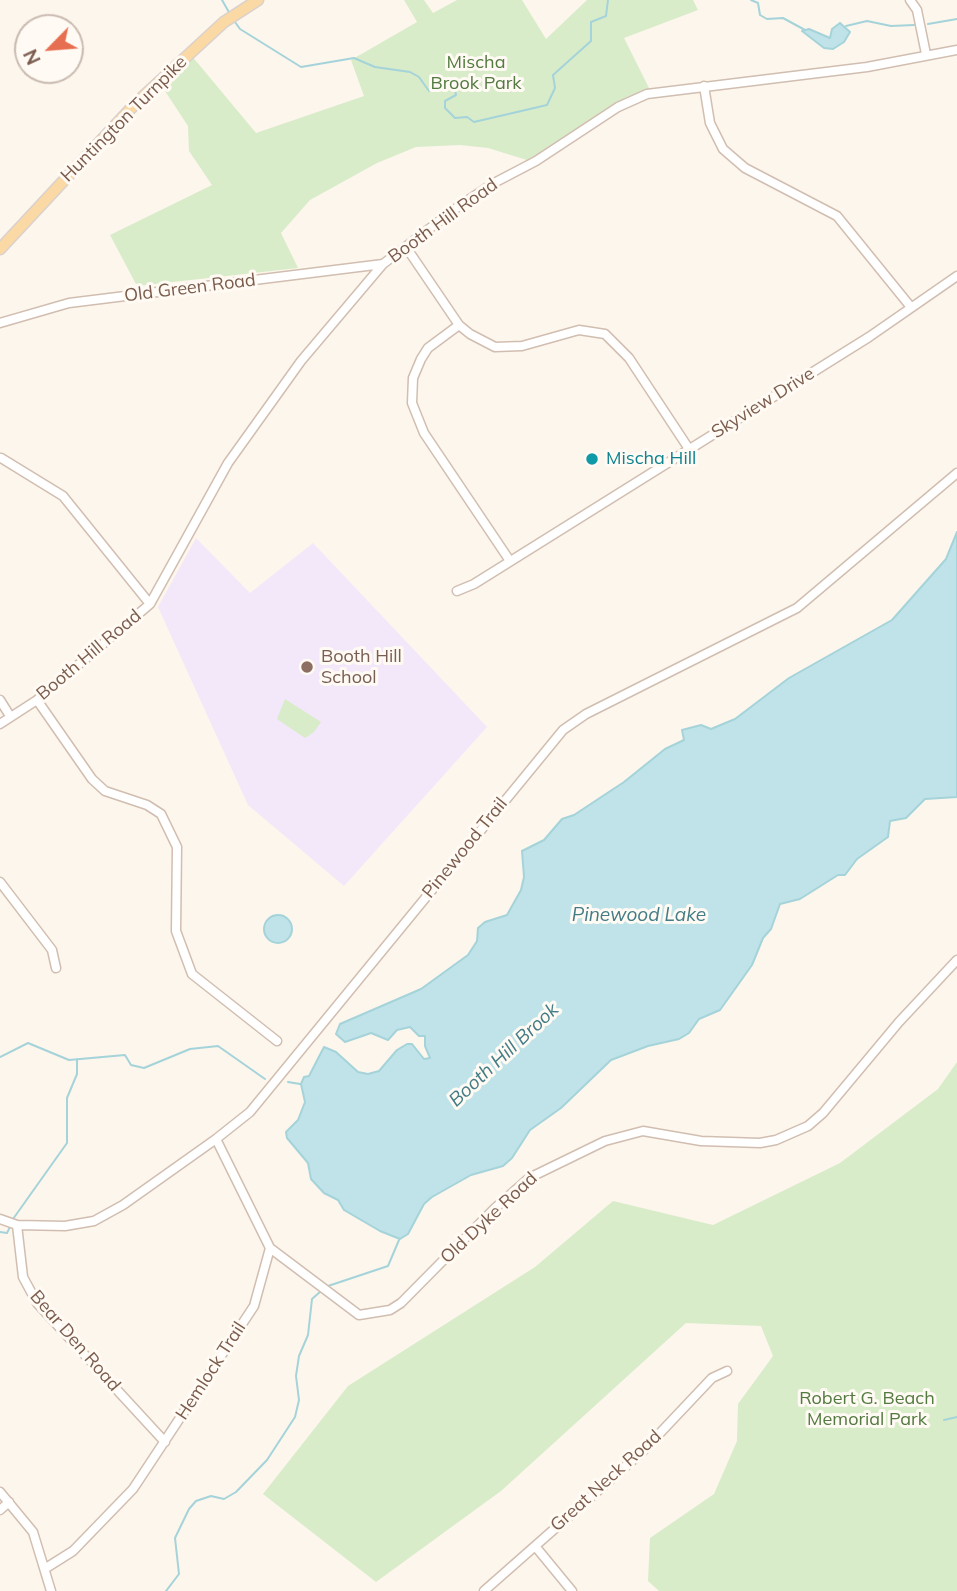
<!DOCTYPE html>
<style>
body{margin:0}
#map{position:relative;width:957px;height:1591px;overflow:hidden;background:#fdf6ec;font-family:Mulish,sans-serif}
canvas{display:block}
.north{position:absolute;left:14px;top:14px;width:70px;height:70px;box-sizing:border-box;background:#fffaf3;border:2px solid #cabbb1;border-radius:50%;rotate:245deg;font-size:19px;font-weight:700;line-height:28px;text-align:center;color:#7a5c4d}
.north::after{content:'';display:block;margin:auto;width:24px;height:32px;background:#e76f51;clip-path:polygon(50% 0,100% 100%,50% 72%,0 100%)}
</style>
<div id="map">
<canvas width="957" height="1591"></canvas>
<div class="north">N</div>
</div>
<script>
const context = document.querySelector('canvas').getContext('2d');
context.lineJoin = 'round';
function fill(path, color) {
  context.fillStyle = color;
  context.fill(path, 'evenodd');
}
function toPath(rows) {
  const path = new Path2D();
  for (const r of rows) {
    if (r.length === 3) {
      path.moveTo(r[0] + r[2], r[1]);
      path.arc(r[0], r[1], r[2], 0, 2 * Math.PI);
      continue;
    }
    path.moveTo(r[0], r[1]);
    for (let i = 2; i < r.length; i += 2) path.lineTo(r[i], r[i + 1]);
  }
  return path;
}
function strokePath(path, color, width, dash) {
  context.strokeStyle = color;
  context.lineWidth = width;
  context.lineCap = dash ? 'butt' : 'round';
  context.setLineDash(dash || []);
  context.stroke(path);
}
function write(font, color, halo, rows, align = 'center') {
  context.font = font + ' Mulish,sans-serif';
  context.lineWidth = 6;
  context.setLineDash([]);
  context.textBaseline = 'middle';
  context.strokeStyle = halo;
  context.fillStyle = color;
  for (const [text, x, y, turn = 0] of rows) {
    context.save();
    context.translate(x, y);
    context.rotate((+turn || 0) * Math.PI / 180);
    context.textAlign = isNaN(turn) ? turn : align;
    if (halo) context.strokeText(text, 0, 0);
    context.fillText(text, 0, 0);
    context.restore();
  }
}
fill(toPath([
 [196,538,250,593,313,543,487,727,344,886,248,805,158,607]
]), '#f3e8fa');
fill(toPath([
 [404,0,424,0,433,13,457,0,522,0,546,39,587,0,693,0,698,10,624,38,650,90,627,97,530,161,488,148,460,145,416,147,377,163,310,200,281,233,298,268,137,286,110,235,212,185,189,151,188,126,161,85,191,55,256,133,364,96,351,60,417,22],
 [285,699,321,722,314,732,305,738,277,719],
 [957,1062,957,1591,659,1591,648,1581,650,1538,714,1494,737,1441,738,1404,773,1356,761,1326,686,1323,501,1491,376,1582,263,1494,348,1386,535,1267,613,1201,713,1225,840,1163,938,1089]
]), '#d8ecc9');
const water = toPath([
 [840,23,850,32,844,42,833,49,824,48,802,31,809,29,830,38,832,29,840,23],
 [957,532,957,797,925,799,906,818,890,821,888,837,857,859,845,875,838,875,800,899,780,904,771,929,763,938,752,965,720,1010,699,1019,689,1033,679,1039,648,1046,611,1060,561,1108,530,1130,512,1158,503,1166,471,1175,432,1197,424,1204,408,1234,400,1239,380,1231,344,1210,338,1200,324,1193,311,1179,308,1163,287,1138,286,1132,298,1120,305,1102,301,1084,304,1077,309,1076,324,1047,336,1052,358,1072,368,1074,379,1071,397,1050,407,1044,412,1044,424,1059,430,1058,425,1046,425,1036,419,1036,410,1027,397,1030,388,1040,371,1033,345,1042,336,1034,340,1024,421,989,468,955,477,941,478,928,485,922,507,915,521,890,524,877,522,851,544,840,562,819,574,815,624,782,665,749,684,740,682,730,701,725,711,729,735,719,789,678,892,620,946,559,957,532],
 [278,929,14]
]);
fill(water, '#bfe3e8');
strokePath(water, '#a5d3da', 2);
strokePath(toPath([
 [222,0,230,14],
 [751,0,758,3,760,15,767,19,783,18,805,30],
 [235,22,240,29,301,67,354,58,375,67,410,72,419,77,429,91,440,88,449,80,454,85,456,95,445,101,445,108,455,118,467,117,474,122,547,105,555,88,553,75,591,41,591,22,606,16,608,0],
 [928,24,957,19],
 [846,26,867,21,891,26,914,25],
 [0,1057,28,1043,69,1060,125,1055,131,1065,144,1068,190,1049,218,1046,265,1079],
 [288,1082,300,1084],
 [13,1219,67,1143,67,1098,77,1074,77,1059],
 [0,1232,7,1233,11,1225],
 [325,1287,388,1266,399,1240],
 [944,1420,957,1417],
 [166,1591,179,1574,175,1538,189,1509,196,1501,211,1496,224,1499,236,1492,267,1460,295,1417,299,1400,296,1376,299,1356,308,1335,312,1299,321,1291]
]), '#a5d3da', 2);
const minor = toPath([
 [910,0,917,10,926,54],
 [704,86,710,123,723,149,745,168,837,216,910,306],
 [406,247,459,325,470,334,495,347,522,346,579,330,605,334,629,358,689,449],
 [0,323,69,303,383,264],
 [459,325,428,348,421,359,413,378,412,403,424,433,510,561],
 [1,458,63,496,150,604],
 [457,591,474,584,869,337,957,276],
 [0,700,10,716],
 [37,700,92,779,105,791,147,805,161,814,177,847,176,931,192,974,277,1041],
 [0,724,37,700,150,604,228,463,301,361,383,264,459,206,494,183,536,161,618,107,647,94,867,67,957,50],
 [0,882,52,950,56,968],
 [0,1219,17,1225,65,1226,94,1221,123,1205,216,1139,250,1112,563,730,586,714,797,608,957,473],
 [17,1225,23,1277,37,1303,165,1442],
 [270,1248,359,1315,390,1310,401,1303,495,1208,529,1178,605,1141,643,1131,701,1141,760,1143,776,1140,808,1126,823,1113,899,1022,957,960],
 [0,1492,33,1532,51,1591],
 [0,1510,9,1502],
 [535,1546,572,1591],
 [46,1568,73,1551,133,1489,254,1306,270,1248,216,1139],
 [484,1591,643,1451,712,1378,727,1371]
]);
const major = toPath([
 [0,249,136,103,224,22,258,0]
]);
strokePath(minor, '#d1beb0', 11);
strokePath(major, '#dad1cd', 13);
strokePath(minor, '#fff', 8);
strokePath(major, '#fbd9a5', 10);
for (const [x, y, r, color] of [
 [592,459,7,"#0f9aa8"],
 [307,667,7,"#8d6e63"]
]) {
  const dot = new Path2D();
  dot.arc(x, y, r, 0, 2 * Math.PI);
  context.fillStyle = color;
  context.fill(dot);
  strokePath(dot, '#fffaf3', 2.5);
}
write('18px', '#537a41', '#fffaf3', [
 ["Mischa",476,63],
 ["Brook Park",476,84],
 ["Robert G. Beach",867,1399],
 ["Memorial Park",867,1420]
]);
write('18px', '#7a5c4d', '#fffaf3', [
 ["Huntington Turnpike",124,119,-45],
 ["Booth Hill Road",443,221,-36],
 ["Old Green Road",190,288,-7],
 ["Skyview Drive",763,403,-32],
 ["Booth Hill Road",89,655,-40],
 ["Pinewood Trail",465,848,-51],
 ["Old Dyke Road",489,1218,-43],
 ["Bear Den Road",75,1341,49],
 ["Hemlock Trail",211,1371,-57],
 ["Great Neck Road",606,1481,-42]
]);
write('18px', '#0d838f', '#fffaf3', [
 ["Mischa Hill",606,459]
], 'left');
write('18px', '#785e54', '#fffaf3', [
 ["Booth Hill",321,657],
 ["School",321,678]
], 'left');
write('italic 19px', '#437c86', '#fffaf3', [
 ["Pinewood Lake",639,915],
 ["Booth Hill Brook",504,1055,-43]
]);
</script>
